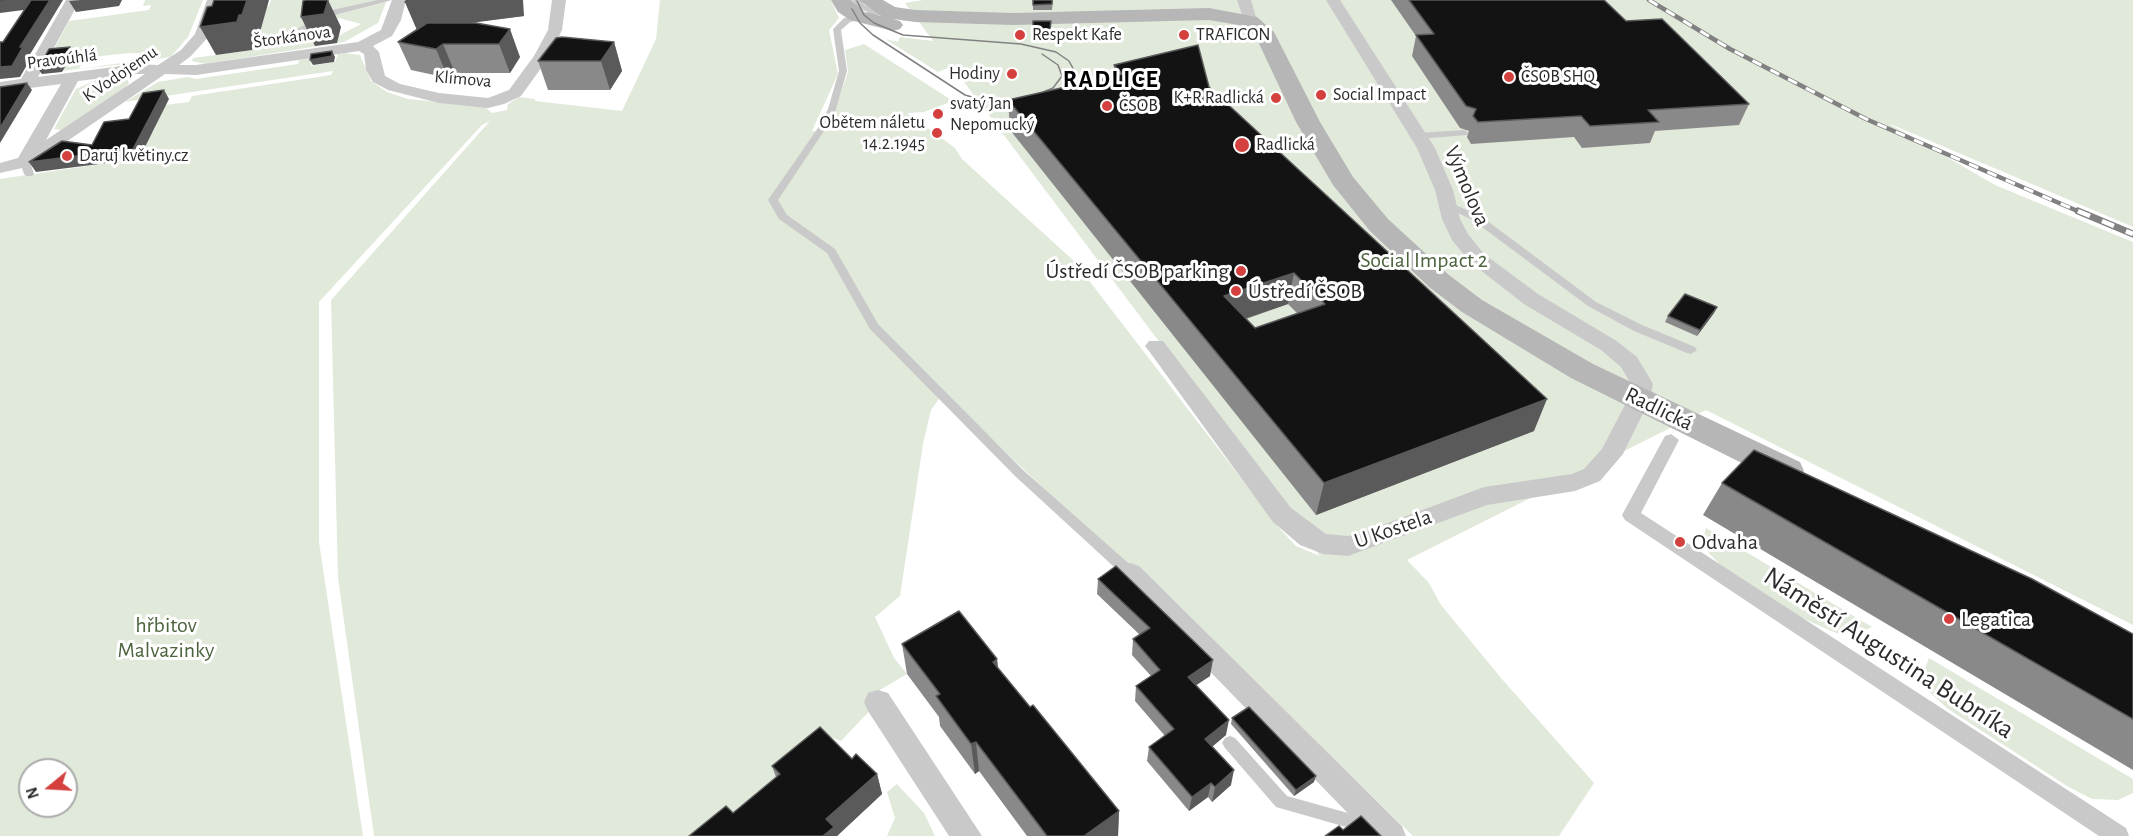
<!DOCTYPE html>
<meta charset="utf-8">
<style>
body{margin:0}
#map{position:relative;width:2133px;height:836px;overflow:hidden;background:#fff;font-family:"Alegreya Sans",sans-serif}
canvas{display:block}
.north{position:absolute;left:18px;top:758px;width:60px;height:60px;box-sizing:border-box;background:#fff;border:2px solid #ababab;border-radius:50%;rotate:252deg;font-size:16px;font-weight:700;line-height:24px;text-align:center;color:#2c2c2c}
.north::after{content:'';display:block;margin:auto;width:21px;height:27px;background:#d3403e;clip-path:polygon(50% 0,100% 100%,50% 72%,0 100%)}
</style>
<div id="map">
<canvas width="2133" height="836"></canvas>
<div class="north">N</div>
</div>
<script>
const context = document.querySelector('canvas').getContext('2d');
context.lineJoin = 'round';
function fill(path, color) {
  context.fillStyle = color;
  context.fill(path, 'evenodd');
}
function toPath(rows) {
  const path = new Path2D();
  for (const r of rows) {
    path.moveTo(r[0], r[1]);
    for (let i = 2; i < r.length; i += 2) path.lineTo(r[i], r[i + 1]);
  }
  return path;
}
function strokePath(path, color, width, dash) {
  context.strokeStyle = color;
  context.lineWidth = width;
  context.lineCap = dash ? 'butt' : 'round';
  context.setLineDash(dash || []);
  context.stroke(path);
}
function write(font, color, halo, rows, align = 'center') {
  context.font = font + ' "Alegreya Sans",sans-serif';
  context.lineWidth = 6;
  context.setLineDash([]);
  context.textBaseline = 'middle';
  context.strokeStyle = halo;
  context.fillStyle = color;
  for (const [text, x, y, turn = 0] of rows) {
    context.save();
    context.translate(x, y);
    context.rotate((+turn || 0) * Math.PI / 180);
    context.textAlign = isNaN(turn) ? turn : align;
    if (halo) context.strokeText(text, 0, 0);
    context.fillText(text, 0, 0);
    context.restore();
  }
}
fill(toPath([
 [145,0,203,0,188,37,175,52,170,57,136,63,60,71,51,55,69,21,149,10,151,5,143,6],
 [129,53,140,53,136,61,79,69,84,58],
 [271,0,387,0,378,23,344,42,205,64,192,61,193,58,252,50,254,44,257,43,222,13,269,6],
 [339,18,361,24,325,43,303,36],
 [660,0,831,0,839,18,829,30,838,74,812,131,829,131,833,126,831,121,848,72,845,50,864,44,953,101,924,112,907,113,955,148,962,159,1074,261,1280,529,1296,546,1320,556,952,66,938,72,885,39,898,42,900,37,933,41,905,3,923,0,2133,0,2133,227,1888,123,1995,185,2133,242,2133,625,1706,410,1407,560,1429,583,1441,605,1501,678,1594,783,1559,836,1413,836,1140,569,1130,570,943,393,931,410,923,444,900,596,875,617,894,658,907,674,873,694,878,702,841,741,826,735,704,836,374,836,338,578,331,300,490,121,482,125,319,302,319,542,363,836,0,836,0,179,121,161,130,144,153,132,165,105,189,102,192,96,331,75,333,71,125,102,158,82,187,77,196,79,298,64,299,60,312,58,311,66,335,62,338,54,344,53,360,55,371,81,387,92,408,99,485,107,492,113,507,110,508,104,519,97,535,99,535,101,622,111,656,39],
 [30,770,66,770,66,806,30,806],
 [121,76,127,78,129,83,125,88,62,130,54,129,76,89,102,77],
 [1706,528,1872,627,1857,634,1836,633,1784,610,1726,571,1709,553,1702,540],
 [1929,658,2133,779,2133,793,2118,800,2092,799,2067,786,1948,709,1925,688,1923,674],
 [897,784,924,813,935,836,887,836,895,818,887,792]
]), '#e1e9db');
fill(toPath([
 [378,0,392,0,338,14,295,36,288,34,332,10,378,0],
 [852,0,860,0,865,5,885,14,850,22,841,30,847,71,836,109,826,128,778,200,787,215,835,249,878,324,1023,470,1135,569,1137,573,1135,577,1130,578,1125,577,1015,476,870,329,827,253,779,219,768,200,818,128,828,109,839,71,833,29,844,18,868,12,859,9,852,0],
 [1464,130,1469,133,1467,135,1418,139,1413,136,1418,133,1464,130],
 [25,159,30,162,34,174,32,176,26,176,24,174,20,162,25,159],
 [1447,201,1482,217,1596,302,1642,325,1695,347,1697,350,1691,354,1687,353,1634,331,1588,306,1474,221,1444,206,1442,204,1447,201],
 [1230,736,1235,738,1287,796,1373,820,1375,825,1373,830,1367,833,1276,807,1225,748,1222,743,1225,738,1230,736]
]), '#c9c9c9');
fill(toPath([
 [1671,434,1679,440,1641,513,2126,828,2129,836,2099,836,1625,520,1622,515,1665,436,1671,434]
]), '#c9c9c9');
fill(toPath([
 [66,0,80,0,38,77,136,64,158,65,181,50,195,34,207,0,221,0,210,35,191,56,179,65,196,65,358,42,381,30,392,0,406,0,401,20,392,36,373,46,379,52,385,76,400,84,439,93,488,98,509,90,534,56,548,30,552,0,566,0,562,30,549,57,521,96,504,104,488,108,439,103,388,90,373,82,366,70,364,54,359,51,196,75,165,74,31,166,0,173,0,163,18,158,61,84,0,92,0,82,21,79,66,0],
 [136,74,145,74,46,140,78,81,136,74],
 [1237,0,1251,0,1257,21,1255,24,1245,24,1237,0],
 [1326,0,1340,0,1435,148,1453,190,1460,219,1468,234,1484,254,1538,294,1615,340,1637,357,1653,384,1650,399,1623,454,1600,481,1575,491,1487,505,1348,556,1323,554,1300,545,1273,522,1149,351,1145,346,1149,341,1163,341,1291,508,1326,534,1348,536,1358,534,1484,487,1572,474,1584,469,1602,449,1628,399,1631,384,1621,367,1601,350,1524,304,1470,262,1452,240,1442,219,1435,190,1417,148,1326,0],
 [1130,563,1139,566,1402,826,1406,836,1370,836,1121,580,1117,573,1121,566,1130,563],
 [878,690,888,693,982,836,949,836,868,711,864,702,868,693,878,690]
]), '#c9c9c9');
fill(toPath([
 [831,0,851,0,864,12,881,16,859,0,883,0,895,7,915,10,1013,13,1209,8,1257,17,1274,32,1320,122,1353,177,1388,219,1449,275,1482,300,1593,364,1800,462,1804,471,1800,480,1788,483,1776,480,1571,378,1462,312,1429,287,1370,231,1333,185,1296,122,1255,35,1244,26,1209,20,1013,25,915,22,893,19,900,21,903,25,900,29,893,31,850,20,838,12,831,0]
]), '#b6b6b6');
strokePath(toPath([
 [857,1,864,15,874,23,903,35,1021,44,1056,52,1069,61,1075,72,1072,83,1055,96],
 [852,9,860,23,873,35,965,95,996,104,1026,104],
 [1031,97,1053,88,1062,76,1058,65,1042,54]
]), '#818181', 1.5);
const railFar1 = toPath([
 [1649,0,1730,49,1866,119,2082,213]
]);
const rail = toPath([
 [2078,211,2133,234]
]);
strokePath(railFar1, '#818181', 4.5);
strokePath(rail, '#818181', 7);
strokePath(railFar1, '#fff', 3, [10]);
strokePath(rail, '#fff', 4.5, [13]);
fill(toPath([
 [1033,0,1053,0,1052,10,1033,10],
 [1391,0,1604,0,1626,21,1749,104,1739,125,1655,131,1650,143,1582,148,1574,137,1471,144,1467,137,1469,131,1460,128,1412,56,1416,36],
 [405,2,524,16,466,23,520,57,510,73,455,73,448,78,411,70,398,42,417,30],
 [1033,21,1051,26,1050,35,1033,36],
 [614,42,622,71,610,90,548,90,538,61],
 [1114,65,1209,87,1534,431,1316,515,1010,130,1008,100,1113,76],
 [1288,304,1297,313,1255,328,1246,319],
 [1714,313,1697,336,1665,322,1668,316],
 [1722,483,2133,634,2133,770,1703,515],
 [1098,579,1210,676,1196,685,1226,735,1212,747,1231,785,1212,802,1208,797,1189,811,1147,761,1149,747,1165,736,1135,701,1136,686,1151,676,1132,655,1133,639,1140,635,1097,594],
 [902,644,997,659,998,669,1030,707,1119,811,1118,836,1027,836,979,771,975,774,940,726,939,717,907,674],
 [1232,718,1314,782,1294,796,1231,724],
 [852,759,877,774,882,794,837,836,689,836,733,813,776,777,772,766]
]), '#898989');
fill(toPath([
 [15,0,34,0,39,8,0,13,0,2],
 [50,0,63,0,29,56,31,58,20,77,0,79,0,67,20,47],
 [81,0,122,0,119,6,76,12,69,1],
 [247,0,269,0,257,43,254,44,252,50,216,55,200,27],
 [328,0,341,27,337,43,315,46,301,17],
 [420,0,523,0,524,16,417,30,405,2],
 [510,29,520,57,510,73,499,44],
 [614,42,622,71,610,90,601,61],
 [443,44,455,73,448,78,436,49],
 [70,47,74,52,62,72,42,74,38,69],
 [332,51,335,57,334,62,313,65,310,60],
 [27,83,32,90,0,143,0,128],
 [164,90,169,99,139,159,36,172,29,162,133,149],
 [1294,273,1288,304,1220,327,1224,296],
 [1717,307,1714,313,1697,336,1700,330],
 [1547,399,1534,431,1316,515,1324,483],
 [997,659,1000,689,993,662],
 [1213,660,1210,676,1186,692,1188,677],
 [1229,720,1226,735,1203,754,1205,739],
 [976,742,979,771,975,774,971,744],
 [1234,770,1231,785,1212,802,1215,787],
 [877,774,882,794,837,836,823,836,826,819],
 [1316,776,1314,782,1294,796,1296,790],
 [1211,783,1208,797,1189,811,1192,797],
 [1119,811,1118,836,1084,836]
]), '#5a5a5a');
const building = toPath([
 [0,0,15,0,0,2,0,0],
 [31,0,50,0,20,47,23,47,12,66,0,67,0,42,3,42,31,0],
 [214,0,247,0,242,15,239,15,237,22,200,27,207,7,212,6,214,0],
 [306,0,328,0,324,14,301,17,303,1,306,0],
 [407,0,420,0,405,2,407,0],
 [1033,0,1052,0,1052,4,1033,5,1033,0],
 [1409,0,1604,0,1626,21,1662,19,1749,104,1648,110,1659,122,1590,126,1581,116,1478,122,1473,116,1476,109,1466,106,1416,35,1434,34,1409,0],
 [1033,21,1051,21,1050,30,1033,30,1033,21],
 [427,23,476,23,510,29,499,44,443,44,436,49,398,42,427,23],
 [562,37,614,42,601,61,538,61,556,38,562,37],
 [1198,45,1209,87,1547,399,1324,483,1008,100,1123,74,1114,65,1198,45],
 [1294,273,1325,304,1255,328,1224,296,1294,273],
 [70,47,58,66,38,69,49,49,70,47],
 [332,51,332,56,310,60,311,54,332,51],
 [27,83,0,128,0,87,27,83],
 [164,90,133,149,29,162,62,141,92,145,104,122,129,119,143,93,164,90],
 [1685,294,1717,307,1700,330,1668,316,1685,294],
 [1754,450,2032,579,2133,634,2133,719,1722,483,1754,450],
 [1116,566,1213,660,1188,677,1229,720,1205,739,1234,770,1215,787,1211,783,1192,797,1149,747,1174,729,1136,686,1160,670,1133,639,1150,628,1098,579,1116,566],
 [959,611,997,659,993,662,1030,707,1033,705,1119,811,1084,836,1047,836,976,742,971,744,936,696,940,694,902,644,959,611],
 [1249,707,1316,776,1296,790,1232,718,1249,707],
 [820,727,852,759,856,754,877,774,826,819,834,827,823,836,689,836,726,806,733,813,780,774,772,766,820,727],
 [1361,816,1381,836,1325,836,1339,826,1343,830,1361,816]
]);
fill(building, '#131313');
strokePath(building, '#5a5a5a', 1.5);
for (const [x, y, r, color] of [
 [1020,35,6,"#d3403e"],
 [1184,35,6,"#d3403e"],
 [1012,74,6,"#d3403e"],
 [1509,77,6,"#d3403e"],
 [1321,95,6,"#d3403e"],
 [1276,98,6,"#d3403e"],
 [1107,106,6,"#d3403e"],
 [938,114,6,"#d3403e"],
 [937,133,6,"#d3403e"],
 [1242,145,8,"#d3403e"],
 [67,156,6,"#d3403e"],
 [1241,271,6,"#d3403e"],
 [1236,291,6,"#d3403e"],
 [1680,542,6,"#d3403e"],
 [1949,619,6,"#d3403e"]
]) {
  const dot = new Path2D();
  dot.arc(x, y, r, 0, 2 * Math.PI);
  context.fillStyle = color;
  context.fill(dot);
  strokePath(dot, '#fff', 2);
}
write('18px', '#2c2c2c', '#fff', [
 ["Respekt Kafe",1032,35],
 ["TRAFICON",1196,35],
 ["Hodiny",1000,74,"right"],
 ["ČSOB SHQ",1521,77],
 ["Social Impact",1333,95],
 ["K+R Radlická",1264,98,"right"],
 ["svatý Jan",950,104],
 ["Nepomucký",950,125],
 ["ČSOB",1119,106],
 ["Obětem náletu",925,123,"right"],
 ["14.2.1945",925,144,"right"],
 ["Radlická",1256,145],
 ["Daruj květiny.cz",79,156]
], 'left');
write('18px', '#2c2c2c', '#fff', [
 ["Štorkánova",292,37,-8],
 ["Pravoúhlá",62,59,-7],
 ["K Vodojemu",120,74,-34],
 ["Klímova",463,79,5]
]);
write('22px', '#2c2c2c', '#fff', [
 ["Výmolova",1467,186,67],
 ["Radlická",1659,409,26],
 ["U Kostela",1393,529,-19]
]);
write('22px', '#4d633e', '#fff', [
 ["Social Impact 2",1424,260],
 ["hřbitov",166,625],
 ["Malvazinky",166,650]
]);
write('22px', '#2c2c2c', '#fff', [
 ["Ústředí ČSOB parking",1229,271,"right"],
 ["Ústředí ČSOB",1248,291],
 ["Odvaha",1692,542],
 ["Legatica",1961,619]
], 'left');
context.letterSpacing = '1.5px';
write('bold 24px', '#000', '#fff', [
 ["RADLICE",1111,80]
]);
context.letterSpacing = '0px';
write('27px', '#2c2c2c', '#fff', [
 ["Náměstí Augustina Bubníka",1889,653,33]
]);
</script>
